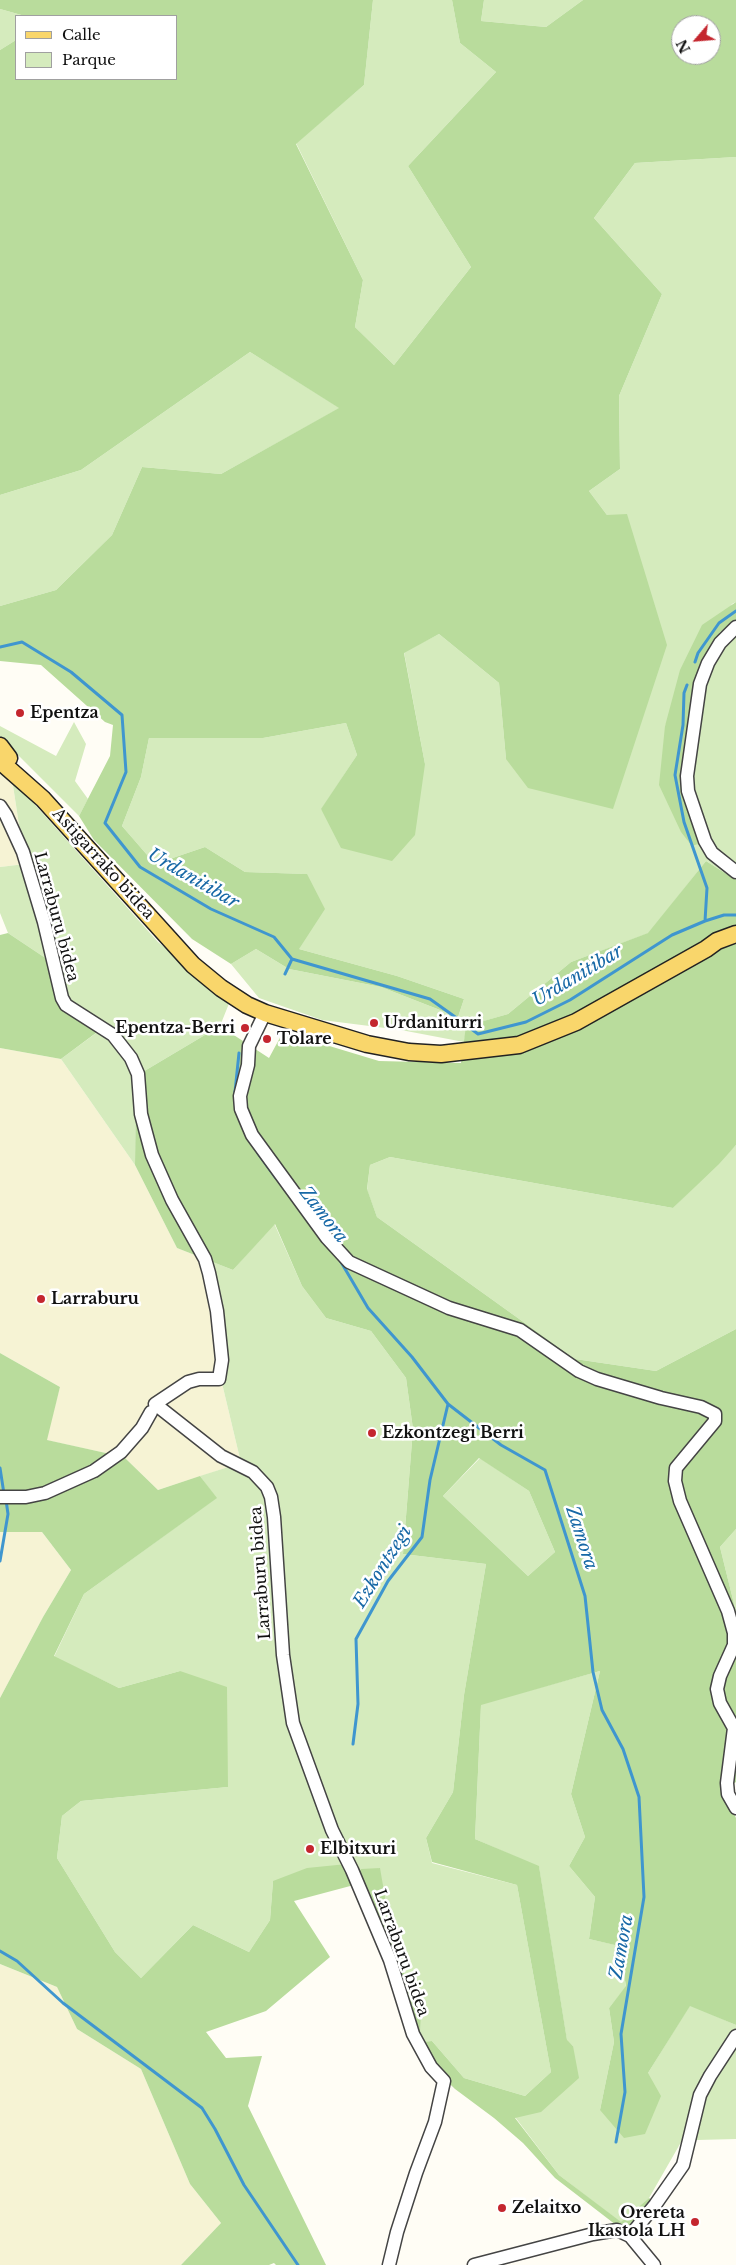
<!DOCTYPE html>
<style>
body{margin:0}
#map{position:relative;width:736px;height:2265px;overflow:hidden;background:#fffdf5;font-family:"Libre Baskerville",serif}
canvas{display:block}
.legend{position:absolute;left:15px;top:15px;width:162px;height:65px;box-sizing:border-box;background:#fff;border:1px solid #a0a0a0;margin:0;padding:6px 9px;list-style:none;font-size:15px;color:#111}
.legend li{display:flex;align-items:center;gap:10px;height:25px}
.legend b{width:25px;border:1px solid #a0a0a0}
.north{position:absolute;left:671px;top:15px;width:50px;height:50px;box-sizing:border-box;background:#fff;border:1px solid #a0a0a0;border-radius:50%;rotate:243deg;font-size:14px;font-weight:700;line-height:20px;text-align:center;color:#111}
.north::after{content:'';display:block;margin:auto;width:18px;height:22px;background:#c4262e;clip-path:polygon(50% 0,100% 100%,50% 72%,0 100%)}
</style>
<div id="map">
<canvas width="736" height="2265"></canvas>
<ul class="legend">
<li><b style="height:6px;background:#f9d66b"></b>Calle</li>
<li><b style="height:14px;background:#d5ebbd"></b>Parque</li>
</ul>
<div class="north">N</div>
</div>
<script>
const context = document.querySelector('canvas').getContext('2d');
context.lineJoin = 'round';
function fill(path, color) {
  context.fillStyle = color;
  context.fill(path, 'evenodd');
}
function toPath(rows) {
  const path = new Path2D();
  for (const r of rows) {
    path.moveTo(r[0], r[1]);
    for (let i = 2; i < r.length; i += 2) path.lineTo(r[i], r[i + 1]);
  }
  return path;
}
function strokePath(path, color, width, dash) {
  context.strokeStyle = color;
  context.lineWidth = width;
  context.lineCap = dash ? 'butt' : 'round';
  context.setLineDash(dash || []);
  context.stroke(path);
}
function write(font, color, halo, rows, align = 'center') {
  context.font = font + ' "Libre Baskerville",serif';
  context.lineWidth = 5;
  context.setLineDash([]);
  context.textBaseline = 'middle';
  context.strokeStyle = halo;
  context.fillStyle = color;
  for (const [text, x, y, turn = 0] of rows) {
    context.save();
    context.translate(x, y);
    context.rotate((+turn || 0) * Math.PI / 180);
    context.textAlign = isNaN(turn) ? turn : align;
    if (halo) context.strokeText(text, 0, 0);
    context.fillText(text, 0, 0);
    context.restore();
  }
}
fill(toPath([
 [0,771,12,779,25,864,0,867],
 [0,1048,61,1059,135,1165,177,1248,208,1260,221,1379,241,1463,158,1490,124,1457,46,1440,60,1387,0,1353],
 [0,1532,42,1532,71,1570,43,1617,0,1698],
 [0,1964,57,1987,77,2029,141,2069,190,2184,221,2223,181,2265,0,2265]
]), '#f6f3d4');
fill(toPath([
 [373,0,452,0,460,43,496,72,408,166,471,267,394,365,355,327,363,280,296,143,364,85],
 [484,0,583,0,546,27,481,21],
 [0,9,25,16,16,16,16,40,0,50],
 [736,157,736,602,732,604,665,726,698,844,684,791,699,673,720,632,736,624,736,880,706,861,649,933,571,962,508,1014,467,1026,464,1042,401,1030,322,1020,259,998,231,964,256,949,289,969,381,987,458,1017,464,999,397,976,299,949,306,874,245,872,205,847,155,864,122,826,141,777,149,738,263,738,346,723,357,755,321,810,425,764,404,652,439,634,499,683,506,759,607,515,589,491,620,469,619,396,662,294,594,218,635,163],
 [250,352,340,408,221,474,142,467,112,535,56,590,0,606,0,495,81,470],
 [74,722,86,744,75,781,88,799,79,816,0,737,0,726,56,756],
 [12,779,158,942,230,1001,220,1026,136,1076,135,1165,61,1059,103,1028,65,1001,50,961,8,933,0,913,0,867,25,864],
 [736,1145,736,1329,656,1371,575,1359,377,1217,367,1190,370,1165,390,1157,673,1208],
 [274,1223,302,1286,326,1318,371,1331,406,1378,413,1429,403,1554,486,1564,464,1695,453,1792,426,1838,432,1863,517,1885,551,2072,525,2096,464,2078,432,2041,420,2042,421,2016,393,1944,379,1868,354,1885,273,1881,270,1920,249,1952,193,1925,141,1978,115,1952,57,1858,62,1816,81,1801,228,1787,180,1671,119,1688,54,1657,84,1594,216,1498,200,1476,241,1463,221,1379,208,1260,233,1270],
 [480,1458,529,1491,555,1552,528,1576,443,1496],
 [736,1529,736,1612,720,1547],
 [600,1671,571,1794,585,1837,569,1866,595,1897,589,1939,620,1946,626,1987,609,2008,614,2042,600,2110,648,2073,690,2005,736,2025,736,2139,697,2140,684,2137,649,2198,621,2223,559,2175,515,2117,573,2046,567,2041,539,1867,475,1839,481,1704]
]), '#d5ebbd');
fill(toPath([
 [0,0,373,0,364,85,296,144,363,280,355,327,394,365,471,267,408,166,496,72,460,43,452,0,484,0,481,21,546,27,583,0,736,0,736,157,635,163,594,218,662,294,619,396,620,469,589,491,607,515,627,514,667,645,613,809,528,788,506,759,499,683,439,634,404,653,425,764,415,835,392,861,341,848,321,809,357,755,346,723,263,738,149,738,141,777,122,826,155,864,205,847,245,872,307,874,325,909,299,949,397,976,464,999,458,1017,381,987,289,969,256,949,231,964,192,939,94,840,79,816,110,756,113,725,105,722,41,665,0,661,0,606,56,590,112,535,142,467,221,474,339,408,250,352,81,470,0,495,0,50,16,40,16,79,176,79,176,16,25,16,0,9],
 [681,25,711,25,711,55,681,55],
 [736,602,736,624,720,632,699,673,684,791,698,844,692,846,681,832,659,785,665,726,680,670,702,625],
 [706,861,736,880,736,1145,719,1164,673,1208,390,1157,370,1165,367,1189,377,1217,575,1359,656,1371,736,1329,736,1529,720,1547,736,1612,736,1782,723,1791,736,1818,736,2025,690,2006,648,2073,661,2096,645,2134,624,2138,600,2110,614,2042,609,2008,626,1986,619,1946,589,1939,595,1897,569,1866,585,1837,571,1794,600,1671,481,1705,475,1839,539,1866,567,2040,573,2046,579,2078,541,2112,515,2118,559,2175,621,2222,649,2198,657,2203,629,2235,555,2178,523,2143,494,2118,455,2089,421,2056,358,1875,361,1869,380,1868,393,1944,421,2016,420,2042,432,2041,464,2078,525,2096,551,2072,517,1885,432,1862,426,1838,453,1792,464,1695,486,1564,403,1554,413,1429,406,1378,371,1331,326,1318,302,1286,275,1224,233,1270,177,1248,135,1165,136,1076,220,1026,269,1058,283,1032,379,1061,461,1063,466,1026,508,1014,571,962,648,933],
 [479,1458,529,1491,555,1552,528,1576,443,1496],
 [8,933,50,961,65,1001,104,1027,61,1059,0,1048,0,935],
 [0,1353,60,1387,47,1440,124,1457,158,1490,200,1476,217,1498,84,1594,54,1656,119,1688,180,1671,227,1687,228,1787,81,1801,62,1816,57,1858,115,1952,141,1978,193,1925,249,1952,270,1920,273,1881,307,1868,347,1864,354,1885,294,1901,330,1957,266,2011,206,2032,226,2058,262,2056,248,2106,326,2265,276,2265,274,2263,269,2265,181,2265,221,2223,190,2184,141,2069,77,2029,57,1987,0,1964,0,1698,43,1617,71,1570,42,1532,0,1532]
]), '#b9dc9c');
strokePath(toPath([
 [0,647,22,642,71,672,122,715,126,772,105,823,140,867,211,909,274,937,292,959,430,999,458,1019],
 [695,662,698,653,719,623,736,611],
 [687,685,684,693,683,725,675,775,684,822,707,888,705,921],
 [285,974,292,959],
 [462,1022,478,1034,526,1022,570,1000,672,935,705,921,724,915,736,915],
 [235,1092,239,1053],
 [258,1153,276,1178],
 [341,1262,368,1308,412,1357,448,1404,501,1445,545,1470,585,1596,593,1672,602,1710,623,1749,639,1797,644,1897,621,2034,625,2092,616,2142],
 [0,1468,4,1494],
 [0,1561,8,1514,6,1500],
 [353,1744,358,1704,356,1639,388,1581,422,1537,430,1480,448,1404],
 [0,1951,17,1961,63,2003,202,2108,215,2129,244,2185,298,2265]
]), '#3f96cf', 3);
const minor = toPath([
 [736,627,720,643,708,663,700,684,687,776,688,791,705,841,712,853,736,872],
 [0,806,6,815,23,852,44,922,62,998,66,1005,113,1035,131,1058,138,1074,141,1114,152,1155,172,1200,205,1259,209,1273,217,1311,222,1360,219,1379,199,1379,188,1382,155,1404,221,1456,253,1472,267,1487,271,1497,274,1517,283,1655,293,1723,332,1830,352,1870,390,1960,413,2034,431,2067,444,2081,435,2122,416,2173,397,2232,389,2265],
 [265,1013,249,1046,248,1065,240,1096,241,1109,252,1135,327,1238,349,1262,449,1308,520,1330,579,1371,597,1379,661,1398,701,1407,715,1414,715,1421,676,1468,675,1481,680,1501,728,1611,734,1633,734,1645,720,1676,717,1689,720,1703,734,1728,727,1783,728,1794,736,1808],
 [0,1497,26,1497,45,1493,94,1471,121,1452,142,1428,151,1412],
 [630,2236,655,2205,683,2165,700,2095,710,2076,736,2036],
 [474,2265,593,2234,617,2230,630,2236,654,2265]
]);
const major = toPath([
 [0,746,9,758],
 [0,761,43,799,193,965,221,988,247,1005,265,1013,367,1044,409,1052,441,1054,519,1045,576,1022,706,949,717,941,736,934]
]);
strokePath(minor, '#444', 15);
strokePath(major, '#222', 19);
strokePath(minor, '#fff', 12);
strokePath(major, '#f9d66b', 16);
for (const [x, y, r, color] of [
 [20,713,5,"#c4262e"],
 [374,1023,5,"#c4262e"],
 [245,1028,5,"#c4262e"],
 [267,1039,5,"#c4262e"],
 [41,1299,5,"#c4262e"],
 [372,1433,5,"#c4262e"],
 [310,1849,5,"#c4262e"],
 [502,2208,5,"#c4262e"],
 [695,2222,5,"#c4262e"]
]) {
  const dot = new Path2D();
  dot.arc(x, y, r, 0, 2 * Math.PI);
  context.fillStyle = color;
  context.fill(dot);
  strokePath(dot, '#fff', 2);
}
write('bold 16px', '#111', '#fff', [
 ["Epentza",30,713],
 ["Urdaniturri",384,1023],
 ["Epentza-Berri",235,1028,"right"],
 ["Tolare",277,1039],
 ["Larraburu",51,1299],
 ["Ezkontzegi Berri",382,1433],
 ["Elbitxuri",320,1849],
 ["Zelaitxo",512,2208],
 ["Orereta",685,2213,"right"],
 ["Ikastola LH",685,2231,"right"]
], 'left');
write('16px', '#111', '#fff', [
 ["Astigarrako bidea",103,864,48],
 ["Larraburu bidea",56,917,75],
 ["Larraburu bidea",261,1573,-94],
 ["Larraburu bidea",401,1953,70]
]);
write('italic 18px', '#1768a6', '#fff', [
 ["Urdanitibar",193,879,30],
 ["Urdanitibar",578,976,-31],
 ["Zamora",323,1215,52],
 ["Zamora",581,1538,72],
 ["Ezkontzegi",383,1567,-58],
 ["Zamora",622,1947,-80]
]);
</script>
